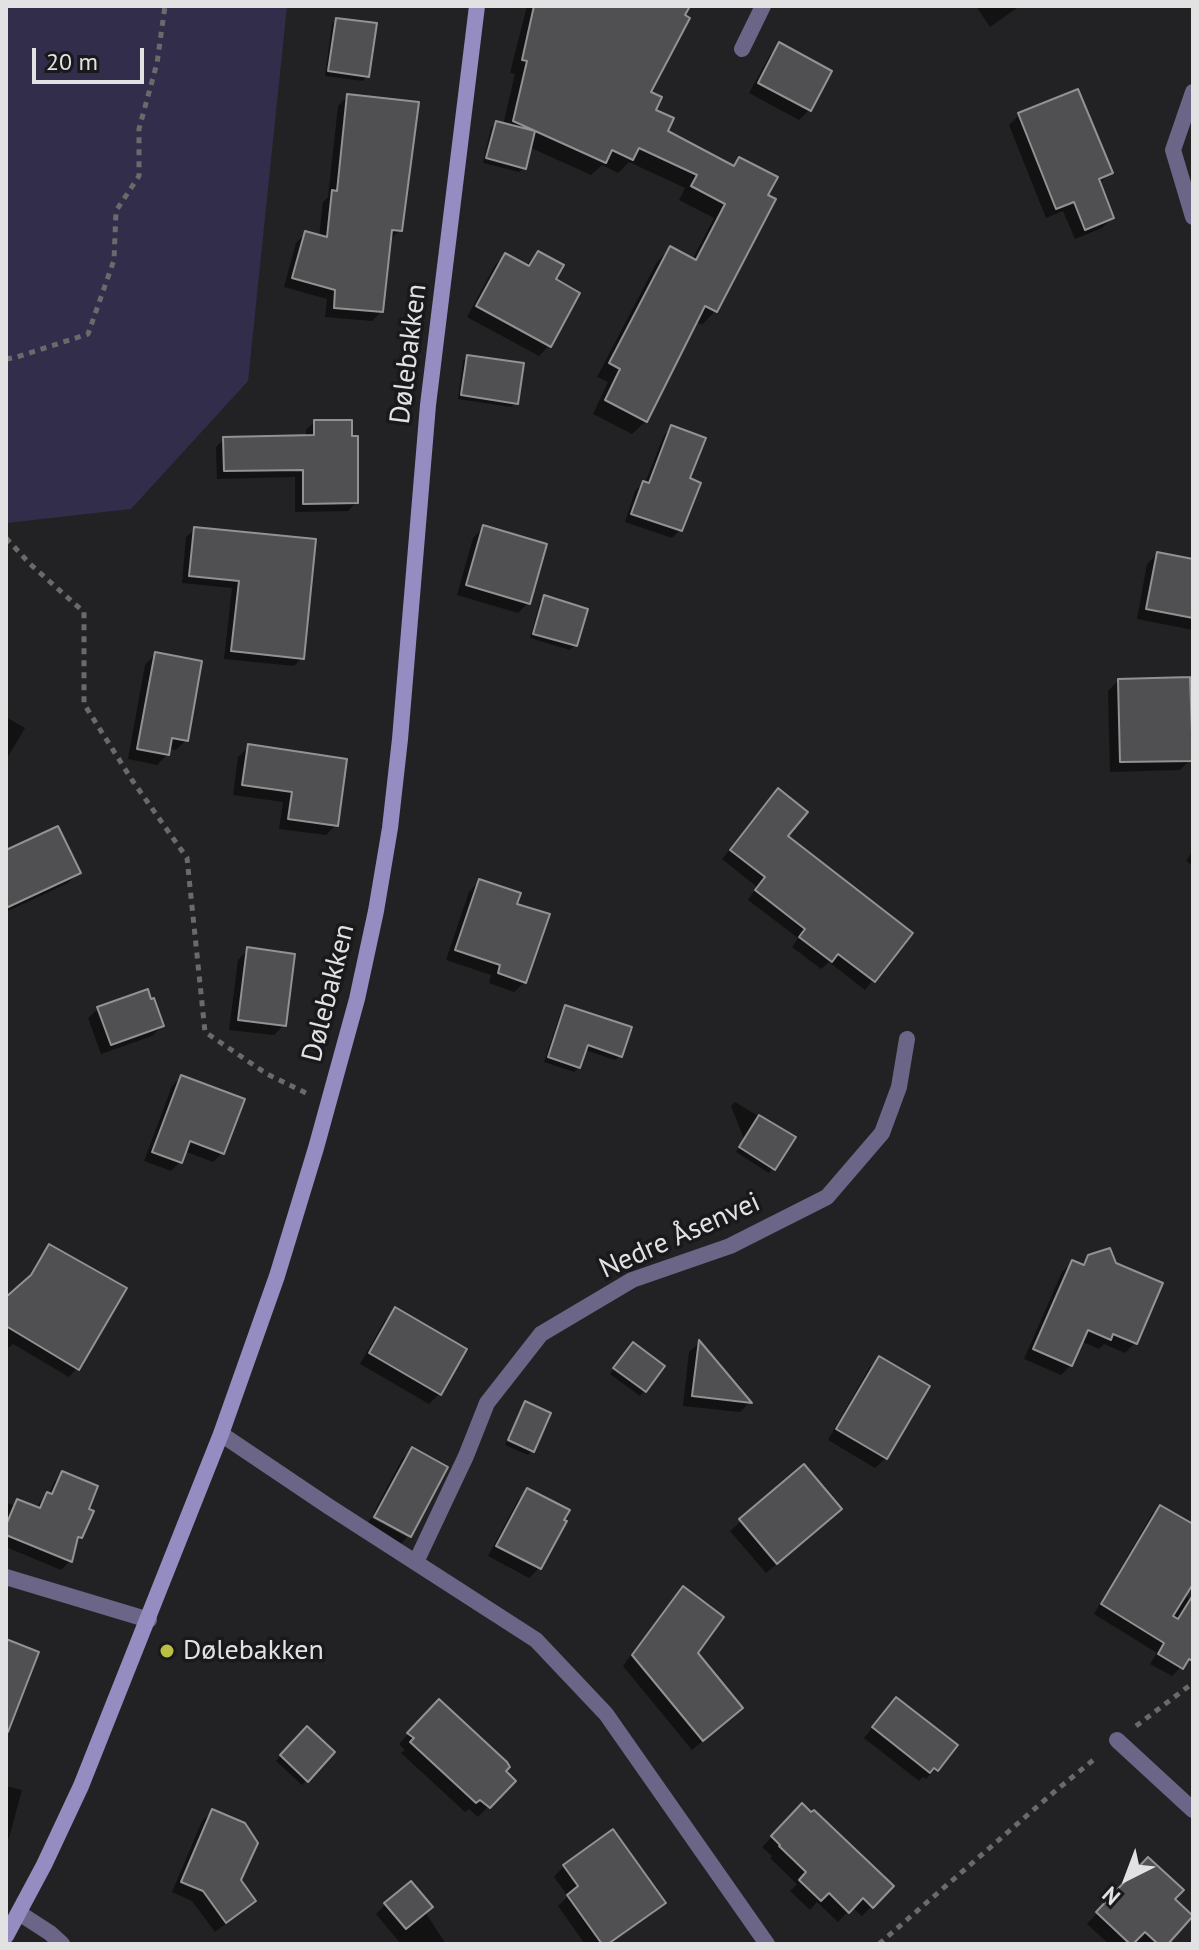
<!DOCTYPE html>
<meta charset="utf-8">
<style>
body{margin:0}
#map{position:relative;width:1199px;height:1950px;overflow:hidden;background:#222224;font-family:"PT Sans",sans-serif}
canvas{display:block}
.frame{position:absolute;inset:0;border:8px solid #e2e2e3;pointer-events:none}
.north{position:absolute;left:1087px;top:1838px;width:80px;height:80px;-webkit-text-stroke:6px #19181b;paint-order:stroke;rotate:222deg;font-size:22px;font-weight:700;line-height:32px;text-align:center;color:#e2e2e3}
.north::after{content:'';display:block;margin:auto;width:28px;height:36px;background:#e2e2e3;clip-path:polygon(50% 0,100% 100%,50% 72%,0 100%)}
.scale{position:absolute;left:32px;top:48px;width:112px;height:36px;box-sizing:border-box;border:4px solid #e2e2e3;border-top:0;padding-left:10px;font-size:24px;line-height:28px;white-space:nowrap;color:#e2e2e3;-webkit-text-stroke:6px #19181b;paint-order:stroke}
</style>
<div id="map">
<canvas width="1199" height="1950"></canvas>
<div class="frame"></div>
<div class="north">N</div>
<div class="scale">20 m</div>
</div>
<script>
const context = document.querySelector('canvas').getContext('2d');
context.lineJoin = 'round';
function fill(path, color) {
  context.fillStyle = color;
  context.fill(path, 'evenodd');
}
function toPath(rows) {
  const path = new Path2D();
  for (const r of rows) {
    path.moveTo(r[0], r[1]);
    for (let i = 2; i < r.length; i += 2) path.lineTo(r[i], r[i + 1]);
  }
  return path;
}
function strokePath(path, color, width, dash) {
  context.strokeStyle = color;
  context.lineWidth = width;
  context.lineCap = dash ? 'butt' : 'round';
  context.setLineDash(dash || []);
  context.stroke(path);
}
function write(font, color, halo, rows, align = 'center') {
  context.font = font + ' "PT Sans",sans-serif';
  context.lineWidth = 7;
  context.setLineDash([]);
  context.textBaseline = 'middle';
  context.strokeStyle = halo;
  context.fillStyle = color;
  for (const [text, x, y, turn = 0] of rows) {
    context.save();
    context.translate(x, y);
    context.rotate((+turn || 0) * Math.PI / 180);
    context.textAlign = isNaN(turn) ? turn : align;
    if (halo) context.strokeText(text, 0, 0);
    context.fillText(text, 0, 0);
    context.restore();
  }
}
fill(toPath([
 [6,6,287,6,248,381,131,509,6,523]
]), '#322d4a');
fill(toPath([
 [527,6,688,6,648,93,654,111,665,131,732,167,740,159,765,196,773,200,715,311,702,325,695,321,646,421,632,434,593,414,608,382,597,377,657,262,670,248,692,260,714,218,679,200,685,188,629,162,618,173,602,165,591,175,529,147,524,168,519,172,483,163,491,128,496,123,503,125,515,74,510,73],
 [976,6,1020,6,990,27],
 [336,20,367,76,363,81,325,76,332,24],
 [780,45,810,109,799,120,749,93,770,55],
 [348,96,400,230,390,240,382,311,372,321,325,317,327,299,284,287,296,243,306,233,319,237,323,202,328,197,338,106],
 [1019,115,1110,173,1100,183,1112,218,1102,228,1075,239,1063,211,1046,218,1009,125],
 [538,253,553,280,550,345,539,356,467,317,495,265,505,255,526,266],
 [468,357,516,403,511,407,458,399,463,361],
 [314,422,356,503,348,511,295,512,295,477,217,479,216,447,224,439,306,437,306,430],
 [672,427,688,479,680,530,672,538,625,522,635,491,643,483,645,483,664,435],
 [484,527,528,603,518,613,457,595,473,538],
 [195,529,314,541,302,658,294,666,224,659,232,588,182,583,186,537],
 [1157,554,1193,561,1193,630,1137,619,1147,564],
 [545,598,575,645,570,650,530,638,540,602],
 [155,654,186,740,176,750,169,749,168,754,157,765,128,759,145,665],
 [1118,681,1190,760,1180,770,1110,772,1108,691],
 [6,717,25,728,6,760],
 [249,747,336,825,326,835,279,829,283,802,233,795,238,757],
 [770,800,785,837,910,933,865,990,829,962,821,969,792,947,798,938,748,900,757,887,722,859],
 [1193,850,1193,866,1186,861],
 [6,853,78,873,68,883,6,912],
 [479,881,525,982,514,992,489,983,491,975,446,960,469,892],
 [248,950,284,1025,274,1035,229,1030,238,960],
 [150,1001,162,1026,152,1036,101,1054,88,1018,99,1008],
 [566,1007,620,1056,615,1060,585,1050,579,1067,574,1072,544,1062,561,1012],
 [181,1077,222,1153,213,1162,184,1151,180,1162,171,1171,144,1161,172,1086],
 [735,1102,793,1137,769,1173,736,1152,744,1139,731,1106],
 [50,1246,77,1368,69,1377,13,1344,6,1350,6,1300,25,1283,41,1255],
 [1089,1257,1135,1343,1125,1353,1104,1344,1099,1349,1081,1341,1071,1365,1061,1375,1024,1359,1062,1272,1073,1262,1080,1266],
 [396,1310,439,1394,429,1404,360,1364,385,1320],
 [699,1343,749,1403,740,1412,683,1406,689,1352],
 [628,1349,662,1366,640,1396,610,1374],
 [879,1358,886,1458,875,1468,828,1440,869,1368],
 [525,1404,532,1451,528,1455,505,1445,521,1408],
 [412,1449,446,1467,409,1536,409,1533,373,1514,402,1459],
 [803,1467,829,1519,766,1573,730,1531],
 [63,1473,86,1510,81,1537,75,1543,70,1561,61,1570,6,1547,6,1503,13,1505,17,1501,36,1509,39,1503,49,1494,54,1482],
 [528,1490,539,1568,529,1578,488,1556,518,1500],
 [1161,1505,1193,1525,1193,1580,1184,1595,1193,1600,1193,1657,1189,1654,1181,1667,1172,1676,1150,1664,1157,1653,1094,1614,1152,1514],
 [371,1518,407,1537,399,1546,365,1528],
 [683,1588,696,1653,741,1708,692,1750,623,1666,673,1598],
 [896,1699,936,1769,926,1779,923,1777,919,1781,864,1738],
 [439,1701,513,1781,478,1817,469,1809,465,1812,401,1753,405,1750,399,1744],
 [307,1728,333,1752,302,1785,276,1761],
 [6,1786,22,1790,9,1838,6,1841],
 [802,1806,891,1886,862,1916,852,1907,838,1922,817,1902,810,1910,790,1891,797,1884,770,1858,772,1856,762,1847],
 [212,1811,239,1881,253,1900,243,1910,215,1932,192,1901,172,1892,202,1821],
 [612,1832,663,1903,653,1913,609,1944,585,1944,558,1906,568,1896,554,1877,564,1866],
 [1138,1869,1166,1944,1137,1944,1133,1941,1130,1944,1109,1944,1087,1924],
 [386,1904,425,1912,446,1944,401,1944,376,1914]
]), '#0007');
const building = toPath([
 [534,6,690,6,685,15,690,18,651,92,662,97,656,110,674,118,668,131,734,166,739,157,778,177,768,195,776,199,717,312,705,306,647,422,605,400,620,369,609,363,670,246,696,260,725,204,691,186,697,175,639,148,633,160,612,150,606,163,513,121,527,61,522,60,534,6],
 [336,18,377,23,369,77,328,71,336,18],
 [779,42,832,71,811,111,758,83,779,42],
 [1078,89,1113,173,1099,179,1114,218,1085,230,1074,202,1056,209,1018,113,1078,89],
 [347,94,419,102,402,231,392,230,383,312,334,308,335,290,292,278,305,231,327,237,332,190,337,191,347,94],
 [496,121,535,131,526,169,486,158,496,121],
 [538,251,564,265,556,279,580,293,551,347,476,306,505,253,529,266,538,251],
 [467,355,524,363,518,404,461,395,467,355],
 [314,420,352,420,352,436,358,436,358,503,303,504,303,470,224,471,223,437,314,435,314,420],
 [671,425,706,438,690,478,701,483,682,531,631,514,643,481,649,483,671,425],
 [483,525,547,544,530,604,466,585,483,525],
 [194,527,316,539,304,659,231,651,239,581,189,576,194,527],
 [1157,552,1193,559,1193,618,1146,609,1157,552],
 [544,595,588,609,577,646,533,634,544,595],
 [155,652,202,661,188,741,172,738,169,755,137,749,155,652],
 [1190,677,1193,761,1120,762,1118,679,1190,677],
 [248,744,347,759,338,826,288,819,292,792,242,785,248,744],
 [778,788,808,812,788,836,913,933,875,982,838,954,832,962,799,937,805,929,755,890,765,877,730,850,778,788],
 [58,826,81,873,6,908,6,850,58,826],
 [479,879,521,893,517,904,550,914,526,983,498,973,500,965,455,950,479,879],
 [247,947,295,954,286,1026,238,1020,247,947],
 [148,989,151,999,154,998,164,1026,111,1045,97,1007,148,989],
 [565,1005,632,1027,622,1057,588,1045,580,1068,548,1057,565,1005],
 [181,1075,245,1099,224,1154,190,1141,182,1163,152,1152,181,1075],
 [759,1115,796,1137,775,1170,739,1147,759,1115],
 [49,1244,127,1288,79,1370,6,1326,6,1297,31,1275,49,1244],
 [1110,1248,1116,1263,1163,1283,1137,1344,1113,1334,1111,1340,1088,1330,1072,1366,1033,1349,1072,1260,1084,1265,1088,1255,1110,1248],
 [395,1307,467,1349,441,1395,369,1353,395,1307],
 [699,1340,752,1403,692,1396,699,1340],
 [633,1342,665,1366,646,1392,613,1368,633,1342],
 [879,1356,930,1386,887,1459,836,1429,879,1356],
 [525,1401,551,1413,534,1452,508,1440,525,1401],
 [412,1447,448,1467,411,1537,374,1517,412,1447],
 [804,1464,842,1509,777,1564,739,1519,804,1464],
 [62,1471,98,1486,89,1509,94,1511,82,1538,78,1537,72,1562,6,1535,6,1525,17,1499,40,1508,47,1492,52,1494,62,1471],
 [527,1488,570,1510,564,1520,567,1521,541,1569,496,1546,527,1488],
 [1160,1505,1193,1524,1193,1584,1173,1616,1178,1619,1193,1595,1193,1661,1189,1659,1183,1669,1158,1654,1164,1643,1101,1604,1160,1505],
 [683,1586,724,1617,698,1653,743,1708,703,1741,632,1655,683,1586],
 [6,1639,39,1652,8,1732,6,1732,6,1639],
 [896,1697,958,1745,938,1771,934,1768,930,1773,872,1727,896,1697],
 [439,1699,507,1762,510,1767,506,1771,516,1781,490,1808,480,1800,476,1803,410,1742,414,1738,407,1733,439,1699],
 [307,1726,335,1752,308,1782,280,1755,307,1726],
 [802,1803,811,1812,814,1810,894,1886,873,1908,863,1898,849,1913,829,1893,821,1901,799,1880,806,1872,779,1846,780,1845,771,1836,802,1803],
 [212,1809,245,1823,258,1843,241,1880,256,1901,226,1923,203,1891,181,1882,212,1809],
 [613,1829,666,1903,608,1944,602,1944,567,1895,578,1886,563,1865,613,1829],
 [1148,1857,1184,1890,1175,1899,1193,1916,1168,1944,1158,1944,1145,1932,1133,1944,1130,1944,1096,1912,1148,1857],
 [411,1881,433,1907,406,1929,384,1903,411,1881]
]);
fill(building, '#505053');
strokePath(building, '#929194', 2);
strokePath(toPath([
 [6,359,17,357,88,334,114,260,116,211,139,176,139,129,157,63,165,6],
 [6,538,30,564,84,612,84,704,132,780,187,858,205,1032,267,1074,306,1093],
 [1136,1726,1193,1683],
 [879,1944,1054,1792,1097,1757]
]), '#6a6a6b', 5, [6, 6]);
strokePath(toPath([
 [742,49,763,6],
 [1193,92,1173,150,1193,217],
 [221,1434,328,1506,536,1640,606,1714,767,1944],
 [416,1562,466,1456,487,1403,541,1334,632,1280,730,1246,827,1197,882,1133,899,1087,907,1039],
 [6,1577,149,1620],
 [1117,1740,1193,1810],
 [19,1913,50,1933,62,1944]
]), '#6b6687', 16);
strokePath(toPath([
 [6,1936,44,1865,81,1786,221,1434,277,1276,316,1148,357,999,376,911,390,828,400,739,428,405,477,6]
]), '#958dc2', 16);
for (const [x, y, r, color] of [
 [167,1651,8,"#bbc045"]
]) {
  const dot = new Path2D();
  dot.arc(x, y, r, 0, 2 * Math.PI);
  context.fillStyle = color;
  context.fill(dot);
  strokePath(dot, '#19181b', 3);
}
write('28px', '#e2e2e3', '#19181b', [
 ["Dølebakken",409,354,-83],
 ["Dølebakken",329,993,-76],
 ["Nedre Åsenvei",680,1236,-24]
]);
write('28px', '#e2e2e3', '#19181b', [
 ["Dølebakken",183,1651]
], 'left');
</script>
